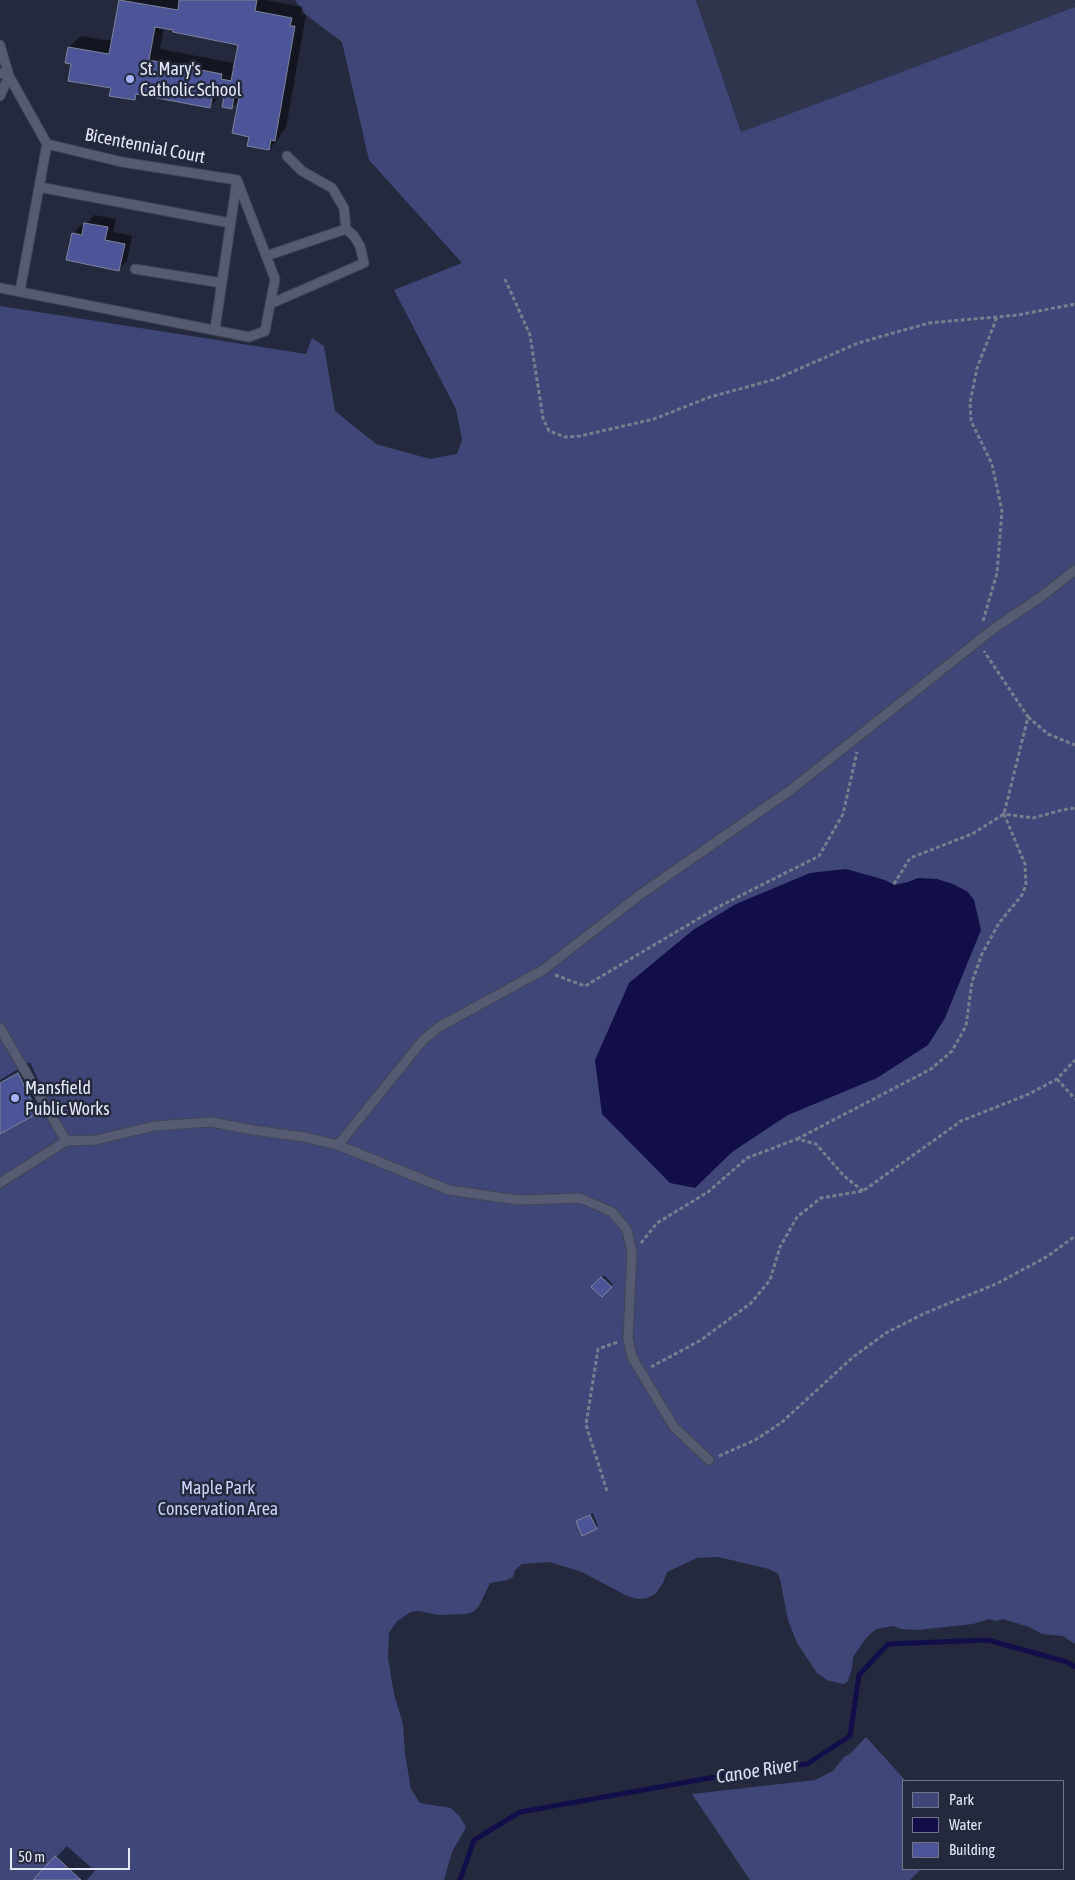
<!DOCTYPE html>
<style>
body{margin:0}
#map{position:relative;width:1075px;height:1880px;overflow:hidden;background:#25293d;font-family:"Asap Condensed",sans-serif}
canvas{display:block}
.legend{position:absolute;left:902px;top:1780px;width:162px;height:90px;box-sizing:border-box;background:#25293d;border:1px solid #727587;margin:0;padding:6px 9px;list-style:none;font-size:15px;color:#e5e8f5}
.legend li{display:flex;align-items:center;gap:10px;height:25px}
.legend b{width:25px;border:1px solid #727587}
.scale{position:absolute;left:10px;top:1848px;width:120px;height:22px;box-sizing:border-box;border:2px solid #e5e8f5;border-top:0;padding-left:6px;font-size:15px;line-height:18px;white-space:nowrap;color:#e5e8f5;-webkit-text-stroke:4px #25293d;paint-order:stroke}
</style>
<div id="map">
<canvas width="1075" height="1880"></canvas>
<ul class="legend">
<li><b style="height:14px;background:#404778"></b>Park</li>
<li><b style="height:14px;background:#110e4a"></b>Water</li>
<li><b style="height:14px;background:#4c5597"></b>Building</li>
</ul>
<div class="scale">50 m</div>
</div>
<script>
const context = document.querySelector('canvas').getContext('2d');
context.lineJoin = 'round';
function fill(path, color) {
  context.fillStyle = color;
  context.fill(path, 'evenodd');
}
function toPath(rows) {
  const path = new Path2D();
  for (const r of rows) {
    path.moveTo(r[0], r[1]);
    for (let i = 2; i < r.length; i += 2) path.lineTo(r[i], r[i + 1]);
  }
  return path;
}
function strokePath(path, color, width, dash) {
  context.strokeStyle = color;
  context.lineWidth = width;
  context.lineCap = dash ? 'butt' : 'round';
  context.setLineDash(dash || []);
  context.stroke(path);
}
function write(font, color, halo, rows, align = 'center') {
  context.font = font + ' "Asap Condensed",sans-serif';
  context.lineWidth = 5;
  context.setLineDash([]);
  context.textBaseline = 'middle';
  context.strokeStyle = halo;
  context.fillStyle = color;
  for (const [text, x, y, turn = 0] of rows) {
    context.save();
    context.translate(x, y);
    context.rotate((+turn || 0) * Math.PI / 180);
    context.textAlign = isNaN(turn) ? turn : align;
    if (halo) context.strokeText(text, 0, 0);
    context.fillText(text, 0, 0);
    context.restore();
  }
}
fill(toPath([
 [696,0,1075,0,1075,7,741,132]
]), '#30354d');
fill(toPath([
 [295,0,696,0,741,132,1075,7,1075,1644,1063,1636,1042,1634,1029,1627,1003,1619,996,1621,989,1619,973,1624,918,1630,901,1629,893,1626,876,1629,867,1637,853,1657,852,1668,848,1681,844,1684,838,1683,827,1680,817,1673,797,1643,788,1620,780,1579,778,1574,769,1569,718,1557,697,1558,667,1572,663,1583,655,1594,647,1598,638,1599,627,1596,582,1572,549,1562,522,1564,515,1570,513,1577,507,1580,490,1583,479,1606,473,1612,466,1614,439,1615,419,1611,411,1612,397,1621,389,1633,388,1658,394,1694,403,1724,405,1754,411,1789,420,1803,451,1808,460,1817,466,1827,452,1852,444,1880,0,1880,0,306,306,354,312,338,324,346,335,411,376,444,430,459,457,454,462,440,456,409,394,290,462,263,369,160,342,42,306,15],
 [866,1737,906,1781,904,1781,904,1869,921,1869,910,1880,750,1880,692,1794,815,1780,833,1771,844,1757,850,1754]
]), '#404778');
fill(toPath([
 [846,869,885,880,894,885,908,882,918,878,937,879,953,884,968,892,974,900,981,930,945,1018,928,1045,877,1078,788,1115,732,1152,695,1188,670,1183,602,1114,595,1060,629,983,693,930,736,904,810,873]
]), '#110e4a');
fill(toPath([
 [120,0,266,0,303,7,301,14,306,15,286,128,281,133,280,137,269,149,251,135,239,100,231,108,225,95,222,94,210,106,140,94,135,99,73,63,67,62,69,47,81,36,113,41],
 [164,27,240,44,235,69,232,68,233,63,160,49],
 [94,215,116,219,113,232,132,236,127,261,119,269,73,234,81,225,85,226],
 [30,1062,48,1101,37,1112,0,1133,0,1080],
 [604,1275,613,1284,602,1296,593,1287],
 [593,1513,598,1526,596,1528,577,1521],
 [67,1846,95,1871,87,1880,34,1880]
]), '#0007');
strokePath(toPath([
 [460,1880,474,1840,520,1812,771,1767,807,1764,850,1736,859,1675,888,1644,988,1640,1067,1662,1075,1667]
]), '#110e4a', 5);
const building = toPath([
 [119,0,178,10,179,0,257,0,255,11,292,18,290,26,295,26,275,141,271,140,269,150,247,146,249,137,232,133,239,98,234,97,232,109,222,107,224,96,213,94,210,108,136,94,135,100,109,96,111,88,68,81,71,64,65,63,68,47,109,54,119,0],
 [155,27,173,30,173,32,238,45,231,81,221,79,222,74,149,60,155,27],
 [84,223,108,227,105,240,125,244,119,271,66,260,72,233,82,235,84,223],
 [18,1073,38,1113,0,1134,0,1083,18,1073],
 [601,1277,612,1287,602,1297,591,1287,601,1277],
 [590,1515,597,1529,582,1536,576,1521,590,1515],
 [55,1856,81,1880,33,1880,55,1856]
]);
fill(building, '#4c5597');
strokePath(building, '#7e839a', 1);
const service = toPath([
 [0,45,9,76,47,144,20,291],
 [0,73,9,76,0,96],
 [47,144,122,162,237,180],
 [39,187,230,223],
 [266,256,346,229],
 [135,269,222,283],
 [0,288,249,337,265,331,275,279,237,180],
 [270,304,364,263,360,246,354,236,346,229,344,208,332,188,302,171,287,156],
 [215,329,237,180],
 [0,1028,66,1141,0,1183],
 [66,1141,96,1140,154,1126,211,1122,253,1130,304,1137,338,1145,449,1190,518,1200,580,1198,612,1212,627,1230,632,1252,628,1339,632,1357,674,1427,709,1460],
 [338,1145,423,1040,439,1027,543,970,641,894,792,789,992,630,1042,596,1075,570]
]);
strokePath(service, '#424555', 11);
strokePath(toPath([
 [505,279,530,335,543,418,549,431,565,437,580,436,654,419,710,397,776,379,858,343,929,323,1018,315,1075,304],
 [983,621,997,573,1002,511,992,464,971,421,970,403,977,368,997,317],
 [1028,717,1048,734,1075,745],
 [894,884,910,858,972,834,1004,814,1028,717,984,651],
 [555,975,585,986,718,907,819,856,843,814,857,752],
 [1057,1079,1075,1099],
 [797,1139,931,1069,952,1051,966,1026,972,982,982,954,999,923,1022,895,1026,885,1025,864,1004,814,1033,818,1062,810,1075,808],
 [641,1243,657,1223,708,1192,747,1158,797,1139,816,1144,844,1176,863,1191],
 [651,1367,701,1340,751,1303,770,1280,780,1247,797,1217,821,1198,863,1191,961,1121,1029,1094,1057,1079,1075,1060],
 [719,1456,755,1440,781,1423,853,1357,886,1333,923,1314,998,1283,1048,1256,1075,1236],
 [607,1491,586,1425,598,1349,618,1342]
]), '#797d8e', 3, [4, 2.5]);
strokePath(service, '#565b71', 9);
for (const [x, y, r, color] of [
 [130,79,5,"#a4b2fc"],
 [15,1098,5,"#a4b2fc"]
]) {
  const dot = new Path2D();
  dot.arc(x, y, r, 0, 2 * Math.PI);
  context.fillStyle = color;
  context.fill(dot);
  strokePath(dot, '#25293d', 2);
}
write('18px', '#e5e8f5', '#25293d', [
 ["St. Mary's",140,69],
 ["Catholic School",140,90],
 ["Mansfield",25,1088],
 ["Public Works",25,1109]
], 'left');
write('18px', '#e5e8f5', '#25293d', [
 ["Bicentennial Court",145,146,11]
]);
write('18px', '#cad2f9', '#25293d', [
 ["Maple Park",218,1488],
 ["Conservation Area",218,1509]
]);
write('italic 19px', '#dce0f4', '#25293d', [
 ["Canoe River",757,1771,-9]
]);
</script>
